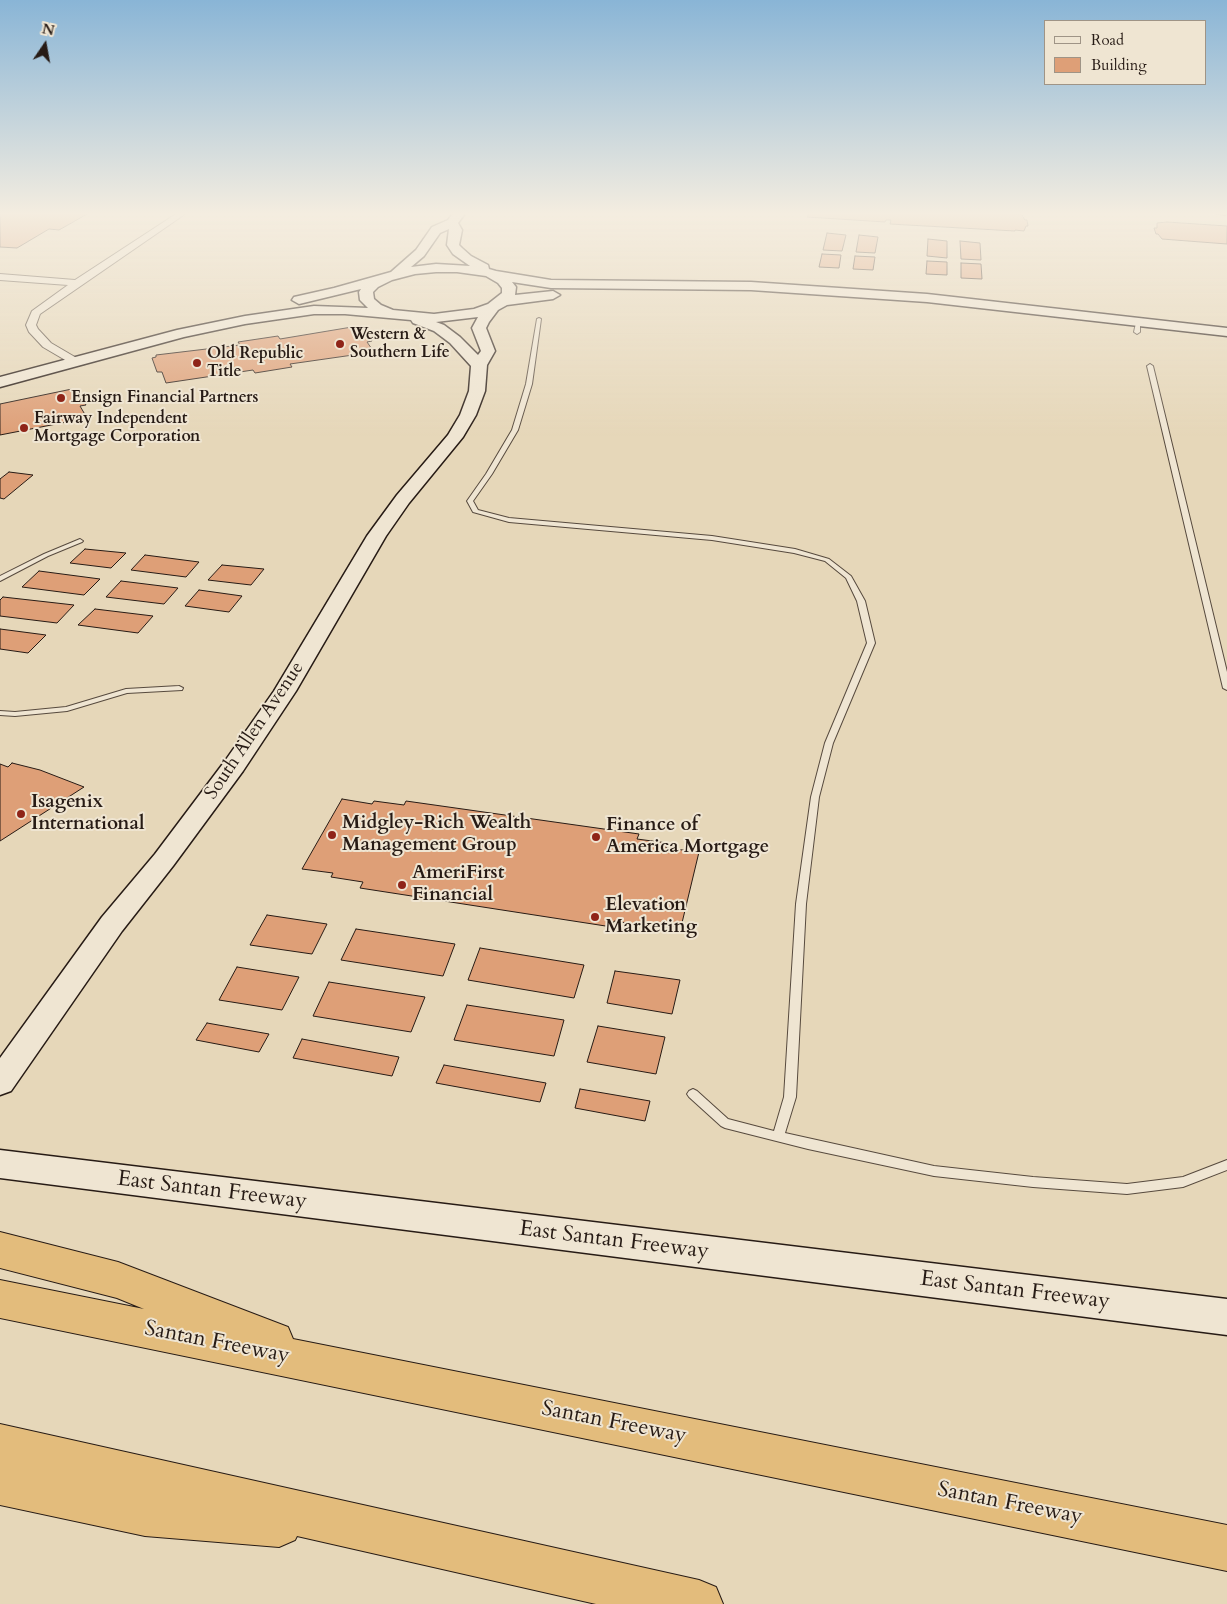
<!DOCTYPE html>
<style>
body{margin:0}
#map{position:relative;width:1227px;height:1604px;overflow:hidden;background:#e6d7b9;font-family:Cardo,serif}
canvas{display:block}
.legend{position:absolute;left:1044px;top:20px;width:162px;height:65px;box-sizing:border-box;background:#efe5d2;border:1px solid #9f9486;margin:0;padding:6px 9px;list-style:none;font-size:15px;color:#271b15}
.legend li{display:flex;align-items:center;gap:10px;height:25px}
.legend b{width:25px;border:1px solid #9f9486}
.north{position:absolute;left:20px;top:20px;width:50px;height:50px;-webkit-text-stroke:4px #efe5d2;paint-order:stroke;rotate:12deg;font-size:14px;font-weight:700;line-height:20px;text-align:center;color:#271b15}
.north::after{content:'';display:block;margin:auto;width:18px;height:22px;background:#271b15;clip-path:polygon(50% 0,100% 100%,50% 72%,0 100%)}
</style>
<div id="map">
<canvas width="1227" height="1604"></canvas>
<ul class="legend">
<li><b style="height:6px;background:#efe5d2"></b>Road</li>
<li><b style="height:14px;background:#de9f77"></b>Building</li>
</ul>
<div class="north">N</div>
</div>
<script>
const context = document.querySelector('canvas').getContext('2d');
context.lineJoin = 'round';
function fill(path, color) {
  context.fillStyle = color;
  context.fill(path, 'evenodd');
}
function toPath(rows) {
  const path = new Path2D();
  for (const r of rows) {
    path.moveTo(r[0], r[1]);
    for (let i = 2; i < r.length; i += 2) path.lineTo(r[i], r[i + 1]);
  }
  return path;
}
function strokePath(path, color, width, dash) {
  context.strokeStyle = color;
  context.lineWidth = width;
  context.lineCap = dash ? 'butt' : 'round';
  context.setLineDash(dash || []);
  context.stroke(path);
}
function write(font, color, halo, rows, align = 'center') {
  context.font = font + ' Cardo,serif';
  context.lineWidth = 4;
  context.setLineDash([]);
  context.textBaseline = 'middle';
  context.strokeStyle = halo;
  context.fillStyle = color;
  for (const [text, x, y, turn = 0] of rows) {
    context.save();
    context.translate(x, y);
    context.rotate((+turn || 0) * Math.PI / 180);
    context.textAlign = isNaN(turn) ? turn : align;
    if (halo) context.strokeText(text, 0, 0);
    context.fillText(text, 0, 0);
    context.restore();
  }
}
const building = toPath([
 [0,212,74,212,89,213,59,230,49,229,17,248,0,247,0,212],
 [810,212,1012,213,1022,215,1025,220,1027,220,1028,226,1026,226,1024,231,1015,230,1015,231,890,224,891,220,886,220,885,222,807,217,810,212],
 [1173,212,1227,212,1227,216,1216,214,1173,212],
 [1167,222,1227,226,1227,244,1162,239,1158,234,1156,234,1154,228,1157,228,1157,223,1167,222],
 [827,233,846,235,842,251,823,250,827,233],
 [859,235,878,237,875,253,856,252,859,235],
 [928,239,947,241,947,258,927,256,928,239],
 [960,241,980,243,981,260,961,259,960,241],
 [822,254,841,255,839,268,819,267,822,254],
 [855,256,875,257,873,270,853,269,855,256],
 [927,261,947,262,947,275,926,274,927,261],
 [961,263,981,264,982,279,961,278,961,263],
 [358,326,363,327,372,341,367,342,374,352,290,364,292,367,255,373,253,370,166,383,162,372,157,372,152,358,156,357,156,355,240,345,238,342,278,336,280,339,358,326],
 [72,389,73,390,77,390,86,405,80,406,87,418,0,435,0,404,72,389],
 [9,472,33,475,4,499,0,498,0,479,9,472],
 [85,549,126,553,111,568,70,563,85,549],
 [145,555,199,562,186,577,131,570,145,555],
 [222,565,264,569,251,585,208,580,222,565],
 [39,571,100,579,84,595,22,587,39,571],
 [121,581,178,588,164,604,106,597,121,581],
 [199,590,242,596,229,612,185,606,199,590],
 [3,597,74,605,57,623,0,616,0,600,3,597],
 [95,609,153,616,138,633,78,625,95,609],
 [0,629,46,635,28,653,0,649,0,629],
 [12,763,40,770,84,787,0,841,0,764,8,767,12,763],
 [342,799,372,804,374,801,404,805,406,801,639,834,637,839,667,843,666,848,699,852,681,927,648,922,646,926,614,921,612,927,360,888,363,882,331,877,333,873,302,869,342,799],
 [267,915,327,924,312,954,250,945,267,915],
 [356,929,455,944,443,976,341,960,356,929],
 [480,948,584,965,574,998,468,980,480,948],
 [237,967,299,977,282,1010,219,1000,237,967],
 [615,971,680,980,672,1014,607,1003,615,971],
 [329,982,425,997,411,1032,313,1016,329,982],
 [467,1005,564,1020,554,1056,454,1040,467,1005],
 [207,1023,269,1034,259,1052,196,1040,207,1023],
 [598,1026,665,1037,656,1074,587,1062,598,1026],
 [302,1039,399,1057,392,1076,293,1058,302,1039],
 [444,1065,546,1083,540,1102,436,1083,444,1065],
 [580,1089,650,1101,645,1121,575,1108,580,1089]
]);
fill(building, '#de9f77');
strokePath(building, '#271b15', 1);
const lane = toPath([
 [539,318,541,319,532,384,518,430,492,474,473,501,478,510,509,518,712,536,795,549,829,559,851,576,865,601,875,643,833,743,819,797,806,904,796,1097,785,1133,934,1166,1033,1177,1127,1184,1183,1177,1227,1160,1227,1170,1183,1187,1127,1194,1033,1187,934,1176,808,1149,725,1128,721,1126,689,1097,687,1094,689,1091,693,1089,697,1091,728,1119,774,1131,784,1097,796,904,811,797,825,743,867,643,857,601,846,578,825,561,794,553,712,540,509,522,473,512,467,501,486,474,512,430,526,384,537,319,539,318],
 [1138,322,1140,323,1140,332,1137,334,1134,332,1136,323,1138,322],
 [1150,364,1153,366,1227,672,1227,690,1223,688,1147,366,1150,364],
 [80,539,83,541,82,542,48,556,0,581,0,576,44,554,80,539],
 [179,686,183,688,182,690,127,693,67,711,15,716,0,715,0,711,15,712,66,707,126,689,179,686]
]);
const street = toPath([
 [179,212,188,212,40,314,36,325,38,329,51,343,80,360,81,362,80,364,72,364,43,347,29,332,26,325,32,311,68,285,0,280,0,274,75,280,179,212]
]);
const secondary = toPath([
 [454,212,466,212,458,223,462,230,459,245,462,248,471,256,488,265,489,269,496,271,551,280,751,282,927,294,1227,328,1227,336,927,302,751,290,551,288,512,282,516,287,515,295,553,291,560,295,553,299,507,305,498,310,489,322,486,328,495,351,487,365,485,391,476,415,463,437,409,503,386,536,296,691,243,771,173,866,122,931,11,1091,0,1095,0,1058,102,917,155,854,225,761,274,691,367,536,397,495,448,435,460,415,469,391,471,366,450,343,434,331,413,323,411,320,345,314,314,314,245,324,184,337,0,387,0,377,177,330,245,316,314,306,368,308,360,300,359,292,361,289,299,304,292,300,294,297,334,288,391,272,416,250,432,227,448,220,454,212],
 [449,229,447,245,453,254,470,266,436,264,411,267,424,256,440,233,449,229],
 [436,272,457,272,486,276,498,283,502,288,502,293,488,304,474,309,434,314,393,310,381,305,374,299,373,292,378,287,392,280,415,274,436,272],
 [478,317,472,328,481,351,478,355,460,337,444,325,436,322,478,317],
 [0,1150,1227,1299,1227,1335,0,1178,0,1150]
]);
const highway = toPath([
 [0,1232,118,1262,288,1327,293,1339,1227,1525,1227,1571,0,1318,0,1280,144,1309,117,1298,0,1268,0,1232],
 [0,1424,699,1580,716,1587,723,1604,596,1604,297,1536,295,1540,279,1547,145,1536,0,1505,0,1424]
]);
strokePath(lane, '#574a3e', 2);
strokePath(street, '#574a3e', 2);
strokePath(secondary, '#271b15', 3);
strokePath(highway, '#271b15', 2);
fill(lane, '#efe5d2');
fill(street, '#efe5d2');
fill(secondary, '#efe5d2');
fill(highway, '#e3bc7c');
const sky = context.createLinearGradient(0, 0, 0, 436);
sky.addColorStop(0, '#89b5d6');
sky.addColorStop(0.49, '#f4ede0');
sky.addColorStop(1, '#f4ede000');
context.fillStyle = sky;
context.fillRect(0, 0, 1227, 436);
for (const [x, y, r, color] of [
 [340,344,5,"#8f2418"],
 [197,363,5,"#8f2418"],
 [61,398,5,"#8f2418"],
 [24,428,5,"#8f2418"],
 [21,814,5,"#8f2418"],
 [332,835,5,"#8f2418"],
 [596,837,5,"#8f2418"],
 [402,885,5,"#8f2418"],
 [595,917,5,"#8f2418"]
]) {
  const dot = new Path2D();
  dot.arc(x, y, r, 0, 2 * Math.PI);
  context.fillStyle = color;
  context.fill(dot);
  strokePath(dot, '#efe5d2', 2);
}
write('bold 16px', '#271b15', '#efe5d2', [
 ["Western &",350,335],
 ["Southern Life",350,353],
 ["Old Republic",207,354],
 ["Title",207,372],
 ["Ensign Financial Partners",71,398],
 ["Fairway Independent",34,419],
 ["Mortgage Corporation",34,437]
], 'left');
write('19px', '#271b15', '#efe5d2', [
 ["South Allen Avenue",255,731,-56]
]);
write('bold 19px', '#271b15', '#efe5d2', [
 ["Isagenix",31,803],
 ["International",31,825],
 ["Midgley-Rich Wealth",342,824],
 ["Management Group",342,846],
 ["Finance of",606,826],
 ["America Mortgage",606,848],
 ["AmeriFirst",412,874],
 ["Financial",412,896],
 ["Elevation",605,906],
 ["Marketing",605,928]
], 'left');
write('22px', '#271b15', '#efe5d2', [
 ["East Santan Freeway",212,1191,7],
 ["East Santan Freeway",614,1241,7],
 ["East Santan Freeway",1015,1291,7],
 ["Santan Freeway",217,1343,11],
 ["Santan Freeway",614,1423,11],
 ["Santan Freeway",1010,1504,11]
]);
</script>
